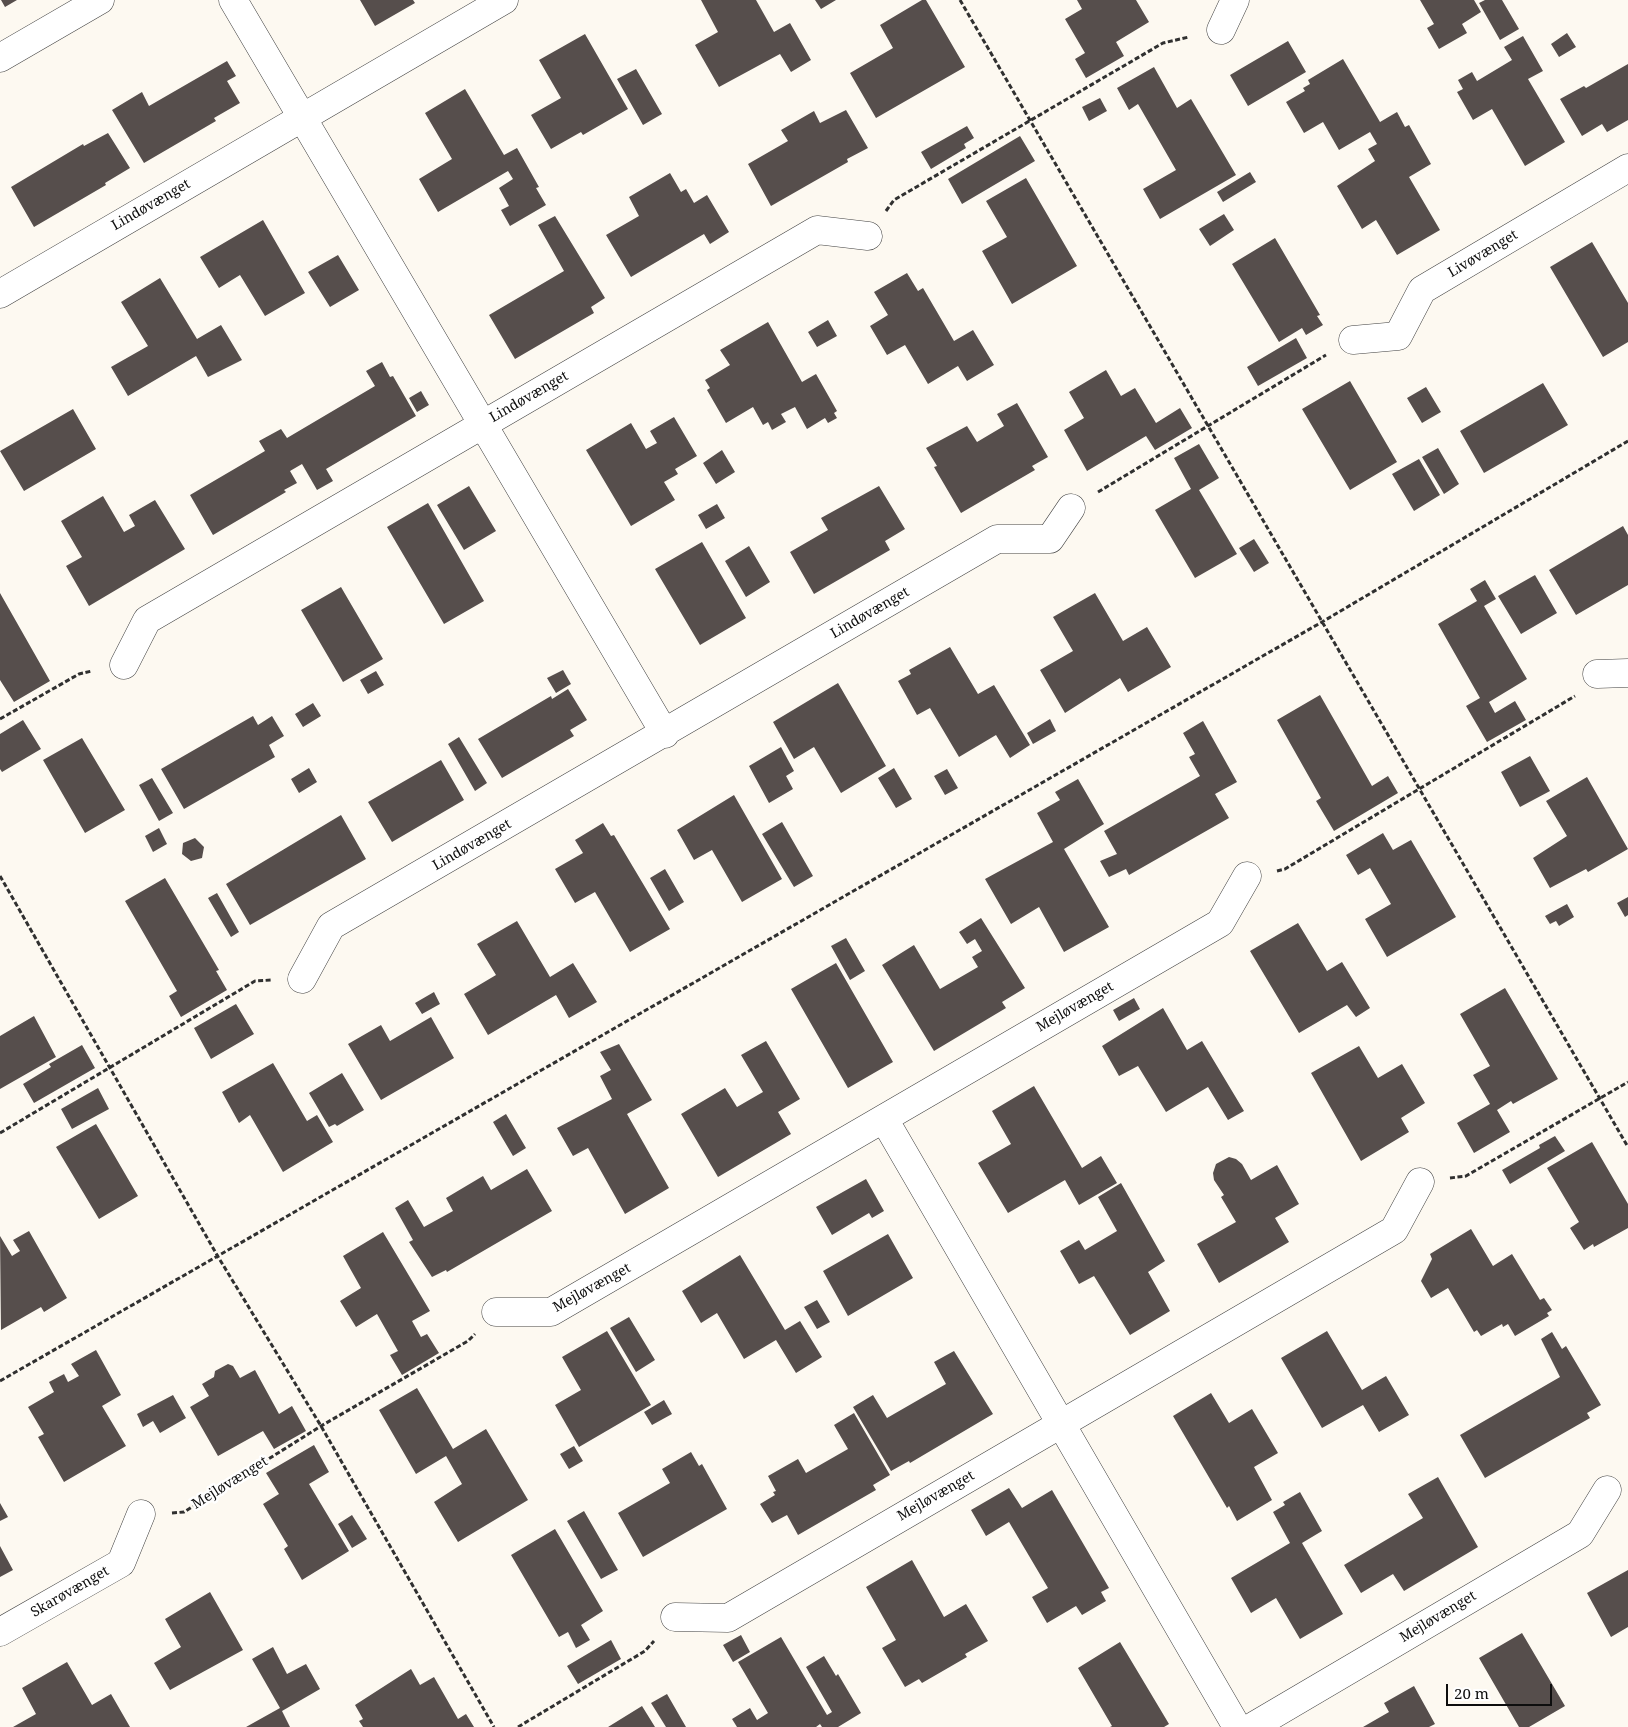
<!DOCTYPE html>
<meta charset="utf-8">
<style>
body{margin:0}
#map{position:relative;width:1628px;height:1727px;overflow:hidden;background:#fdf9f1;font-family:"Noto Serif",serif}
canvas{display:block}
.scale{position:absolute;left:1446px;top:1684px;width:106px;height:22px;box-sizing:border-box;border:2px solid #0e0e0e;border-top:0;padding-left:6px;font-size:15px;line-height:18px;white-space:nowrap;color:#0e0e0e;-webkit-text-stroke:4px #fff;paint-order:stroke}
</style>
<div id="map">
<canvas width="1628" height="1727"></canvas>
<div class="scale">20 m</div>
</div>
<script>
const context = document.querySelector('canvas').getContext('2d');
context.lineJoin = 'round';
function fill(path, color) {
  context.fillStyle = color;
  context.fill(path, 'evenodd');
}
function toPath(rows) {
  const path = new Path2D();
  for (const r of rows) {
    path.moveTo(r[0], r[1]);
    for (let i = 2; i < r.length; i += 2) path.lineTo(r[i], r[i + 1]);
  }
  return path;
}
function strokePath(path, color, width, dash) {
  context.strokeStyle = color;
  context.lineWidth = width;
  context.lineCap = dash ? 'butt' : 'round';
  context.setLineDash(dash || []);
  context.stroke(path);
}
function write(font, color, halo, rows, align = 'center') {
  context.font = font + ' "Noto Serif",serif';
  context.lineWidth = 5;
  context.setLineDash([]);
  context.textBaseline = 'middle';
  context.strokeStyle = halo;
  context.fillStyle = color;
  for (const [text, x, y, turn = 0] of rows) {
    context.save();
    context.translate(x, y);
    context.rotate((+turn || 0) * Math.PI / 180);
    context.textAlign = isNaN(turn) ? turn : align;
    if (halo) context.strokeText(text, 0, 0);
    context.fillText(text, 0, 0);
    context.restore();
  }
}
fill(toPath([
 [1,0,17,0,5,7],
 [360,0,413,0,415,3,375,26],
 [701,0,756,0,774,32,790,23,811,60,791,72,780,54,719,87,695,45,718,32],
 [815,0,836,0,821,9],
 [922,0,926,0,965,67,876,118,850,73,893,48,880,25],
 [1077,0,1136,0,1149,22,1116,42,1124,56,1086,78,1075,59,1085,53,1065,19,1082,9],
 [1420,0,1474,0,1481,12,1462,24,1467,33,1439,49,1427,28,1434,24],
 [1485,0,1502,0,1519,29,1500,40,1479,3],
 [1567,33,1576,47,1559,57,1551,44],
 [585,34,628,109,583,135,581,132,551,149,531,115,561,98,539,60],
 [1523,36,1543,71,1528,79,1565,142,1525,166,1492,109,1473,120,1457,92,1463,89,1458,80,1472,72,1477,81,1512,60,1504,47],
 [1288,41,1306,72,1248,106,1230,75],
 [1343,59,1380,122,1397,112,1405,127,1409,125,1431,164,1409,177,1440,230,1397,255,1376,220,1362,229,1337,186,1375,161,1368,149,1377,144,1370,132,1339,150,1323,122,1304,133,1286,102,1305,91,1303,88,1310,84,1308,80],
 [227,61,236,76,227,81,240,103,214,118,216,121,144,163,112,110,142,92,149,106],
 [1628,64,1628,120,1607,132,1602,124,1582,136,1560,99,1584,86,1586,88],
 [1154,67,1177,108,1191,99,1236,175,1160,219,1143,189,1176,170,1138,104,1129,110,1117,88],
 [636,69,662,114,643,125,617,79],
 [465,89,504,155,517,148,539,187,536,188,546,205,510,226,501,210,509,206,499,188,513,179,508,171,438,212,419,179,452,159,425,113],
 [1100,98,1107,111,1089,121,1082,107],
 [846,110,868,148,847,159,848,162,771,206,748,164,788,141,781,130,814,111,820,123],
 [967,126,974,138,964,144,966,148,931,169,921,152],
 [108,133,130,168,105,183,106,185,34,227,11,187,83,144,84,146],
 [1020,136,1035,161,962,204,948,179],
 [1250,172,1256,182,1223,202,1217,192],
 [670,173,681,192,686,189,694,203,707,195,729,232,710,244,704,234,631,277,606,235,639,216,629,197],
 [1026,178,1077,266,1012,304,982,251,1007,237,986,201],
 [1224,214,1234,230,1210,246,1199,229],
 [555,216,605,298,591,307,594,313,515,359,489,315,564,271,538,225],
 [263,220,305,293,265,316,240,275,219,288,200,257],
 [1275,238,1320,315,1317,316,1323,325,1306,335,1302,328,1279,342,1232,264],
 [1592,242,1628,303,1628,342,1603,357,1550,267],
 [338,255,359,290,330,307,308,272],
 [907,273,918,291,923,288,954,341,973,330,994,365,967,381,958,366,928,384,905,345,887,355,870,326,888,315,874,292],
 [160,278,197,339,221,325,242,360,208,377,196,356,128,396,111,367,148,346,121,302],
 [828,320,837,336,817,347,808,332],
 [768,322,802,382,816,374,837,411,834,413,837,418,828,423,825,418,807,429,795,407,781,414,786,422,772,430,768,422,763,425,753,407,726,423,707,390,710,388,705,380,730,365,720,350],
 [1296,338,1307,358,1258,386,1247,367],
 [382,362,390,377,393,376,416,416,326,469,333,481,317,490,302,464,290,471,297,483,284,490,286,492,213,535,190,495,265,451,259,441,281,429,287,438,375,386,366,371],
 [1106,370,1121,396,1135,388,1156,423,1180,408,1192,428,1155,450,1146,436,1087,471,1064,430,1084,418,1069,392],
 [1350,381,1397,462,1350,490,1302,409],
 [1543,383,1568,425,1484,473,1460,431],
 [1426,387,1441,412,1422,423,1407,398],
 [421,391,429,405,417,412,409,398],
 [1017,403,1048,457,1032,466,1035,470,961,513,934,467,937,466,926,448,967,426,977,442,1004,426,997,414],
 [73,409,96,449,24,491,0,451],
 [674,417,697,456,675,469,678,474,664,482,675,500,631,526,586,450,631,423,646,449,657,443,650,431],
 [1199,444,1219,478,1199,490,1237,554,1195,578,1155,510,1191,489,1174,458],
 [1438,448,1459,484,1444,494,1422,457],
 [722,450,735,472,716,484,703,463],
 [1419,459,1440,495,1414,511,1392,474],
 [469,486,496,531,464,550,437,505],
 [879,486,905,529,885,541,890,550,814,594,790,552,828,530,821,518],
 [103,496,124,532,135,526,129,515,155,500,185,549,89,606,66,566,82,557,61,521],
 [428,503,484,601,444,624,387,527],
 [717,504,725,518,706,529,698,515],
 [1623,526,1628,535,1628,585,1576,615,1549,570],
 [1254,539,1269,563,1254,572,1239,548],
 [702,542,746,618,700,645,655,569],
 [749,546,770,582,746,597,725,561],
 [1535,575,1557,613,1521,634,1498,596],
 [1485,580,1496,599,1484,606,1527,679,1489,702,1495,713,1515,701,1526,720,1487,742,1466,706,1480,698,1438,624,1477,601,1470,589],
 [341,587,383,659,343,682,301,610],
 [0,593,50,681,14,702,0,680],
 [1095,593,1123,641,1147,627,1171,667,1128,692,1120,678,1065,713,1040,670,1073,651,1053,617],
 [950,647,978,694,994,685,1030,745,1010,758,996,735,959,757,930,708,917,715,898,681,911,674,909,670],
 [563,670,571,684,556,693,547,678],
 [376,671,384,685,368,694,360,680],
 [838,683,886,766,841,793,814,747,794,759,773,722],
 [568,689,587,720,570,730,574,736,502,778,478,739,551,696,552,699],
 [1320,695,1372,786,1388,776,1398,793,1334,831,1316,801,1321,798,1277,720],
 [313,703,321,716,303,727,295,714],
 [253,716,258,725,272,716,284,736,269,745,275,757,184,809,161,769],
 [1050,719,1056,731,1033,744,1027,733],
 [23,720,41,749,2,772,0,769,0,734],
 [1203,721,1237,782,1215,794,1229,818,1129,875,1126,869,1109,877,1100,861,1117,854,1104,831,1200,776,1189,757,1195,754,1183,733],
 [459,737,487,783,475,791,448,744],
 [82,738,125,810,85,833,43,760],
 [781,747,794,771,786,776,793,789,769,803,749,766],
 [1530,756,1550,791,1520,807,1501,772],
 [441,760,464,800,392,842,368,802],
 [309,768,317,782,299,793,291,779],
 [894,768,912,799,896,808,878,778],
 [947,769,958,788,945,795,934,776],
 [1587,777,1628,849,1588,872,1586,869,1550,888,1533,858,1567,836,1546,801],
 [152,778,173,813,159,821,139,785],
 [1078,779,1104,824,1064,849,1109,927,1064,952,1039,907,1011,924,985,879,1053,842,1037,813,1060,800,1055,792],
 [734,795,782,879,742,902,712,850,694,860,677,830],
 [341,815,366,859,250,925,226,884],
 [782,822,813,876,794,887,762,834],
 [603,823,611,836,614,835,670,929,630,952,595,892,575,903,555,869,583,853,575,840],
 [159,828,167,844,153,852,145,836],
 [1383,833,1393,850,1411,840,1456,917,1387,957,1365,919,1391,904,1370,868,1358,875,1346,855],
 [195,838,204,847,202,858,191,861,182,854,183,843],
 [665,869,684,902,669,911,650,878],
 [165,878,219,970,216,971,227,990,181,1017,169,996,177,991,125,901],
 [217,893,239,932,231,937,208,898],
 [1628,897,1628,915,1625,917,1617,903],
 [1567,904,1574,917,1559,926,1556,921,1550,924,1545,916],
 [981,918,1025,988,1002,1002,1006,1008,934,1051,882,965,914,945,940,989,978,967,972,957,982,951,975,939,967,944,959,932],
 [517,921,550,977,573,963,597,1002,569,1018,556,995,488,1035,464,994,496,975,477,944],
 [1298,923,1327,971,1342,962,1370,1008,1356,1017,1347,1005,1299,1033,1250,951],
 [846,938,865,971,850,980,831,946],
 [836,963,893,1062,848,1088,791,989],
 [1505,988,1558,1079,1513,1104,1511,1101,1497,1110,1510,1132,1474,1153,1457,1123,1490,1104,1473,1075,1490,1066,1460,1014],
 [434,992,440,1004,422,1014,415,1003],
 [1134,998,1140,1009,1119,1021,1113,1010],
 [236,1004,254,1034,211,1059,194,1028],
 [1163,1008,1187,1050,1202,1041,1244,1111,1228,1120,1208,1087,1166,1112,1138,1066,1119,1076,1102,1046],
 [34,1016,56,1057,0,1089,0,1036],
 [431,1017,454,1058,381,1100,348,1044,381,1025,390,1041],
 [766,1041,800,1099,778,1112,791,1134,718,1177,681,1114,725,1088,737,1107,763,1092,741,1055],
 [619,1044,652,1100,627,1114,669,1188,625,1214,588,1148,573,1156,557,1128,612,1099,600,1076,611,1070,600,1052],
 [82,1045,95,1068,34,1103,23,1084,51,1067,49,1064],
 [1359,1046,1378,1078,1402,1064,1425,1103,1401,1118,1409,1132,1361,1161,1311,1073],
 [273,1063,307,1121,317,1115,333,1142,283,1172,250,1115,239,1123,222,1092],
 [342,1073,364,1110,337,1126,335,1124,329,1127,309,1093],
 [1034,1086,1082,1168,1101,1156,1117,1183,1079,1205,1065,1180,1008,1213,978,1163,1011,1144,992,1111],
 [98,1088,109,1109,72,1129,61,1109],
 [506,1114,526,1148,513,1156,493,1122],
 [96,1124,138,1196,99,1219,56,1147],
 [1555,1136,1565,1151,1510,1184,1502,1170,1540,1148,1539,1145],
 [1592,1142,1628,1204,1628,1228,1594,1247,1593,1244,1584,1250,1570,1228,1579,1222,1547,1168],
 [1229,1157,1236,1159,1242,1164,1251,1180,1277,1165,1299,1204,1275,1218,1289,1242,1219,1283,1197,1244,1236,1222,1221,1197,1224,1195,1214,1180,1213,1173,1216,1164],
 [527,1169,552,1211,447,1272,446,1270,432,1277,409,1242,413,1240,395,1208,408,1200,424,1227,453,1211,446,1198,483,1176,491,1190],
 [866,1179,884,1211,872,1218,869,1213,832,1235,816,1207],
 [1121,1183,1165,1261,1148,1272,1170,1311,1130,1335,1094,1276,1079,1284,1060,1251,1079,1240,1085,1250,1117,1231,1098,1197],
 [1471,1229,1493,1266,1512,1254,1540,1300,1544,1298,1552,1310,1547,1313,1549,1316,1515,1336,1508,1324,1503,1327,1502,1324,1481,1336,1477,1330,1474,1332,1448,1288,1431,1298,1421,1281,1432,1259,1430,1254],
 [29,1231,67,1298,44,1312,41,1307,1,1330,0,1236,12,1256,20,1251,13,1240],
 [383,1232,430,1311,412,1321,421,1337,427,1334,439,1353,402,1375,390,1355,398,1351,377,1314,356,1327,340,1301,361,1288,343,1256],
 [888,1234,913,1278,848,1316,823,1271],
 [740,1255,785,1330,800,1321,822,1357,796,1373,776,1340,744,1359,717,1313,701,1323,682,1291],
 [817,1300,830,1322,817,1329,804,1307],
 [629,1317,655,1360,636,1372,610,1328],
 [607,1331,651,1405,579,1447,555,1405,581,1390,562,1357],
 [1327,1331,1362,1390,1386,1376,1409,1415,1379,1432,1363,1405,1322,1428,1281,1358],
 [1552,1332,1562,1349,1566,1346,1601,1405,1587,1413,1590,1418,1485,1478,1460,1435,1560,1377,1541,1339],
 [96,1350,121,1395,102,1406,126,1446,64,1482,38,1437,44,1434,28,1407,54,1392,49,1382,64,1374,68,1382,79,1376,71,1364],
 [954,1351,993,1414,910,1463,909,1461,891,1471,853,1407,873,1395,887,1418,946,1384,934,1362],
 [228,1364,233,1366,240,1378,255,1370,279,1414,292,1406,306,1431,274,1449,263,1431,218,1456,190,1407,209,1396,202,1384,214,1377,215,1371],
 [417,1388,453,1449,486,1429,528,1500,458,1542,434,1502,462,1484,446,1456,416,1474,379,1410],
 [1211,1393,1229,1423,1252,1409,1278,1453,1254,1467,1272,1500,1237,1521,1229,1506,1227,1508,1173,1416],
 [173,1395,186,1418,160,1433,153,1421,143,1427,137,1414],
 [664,1400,672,1414,652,1425,644,1412],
 [854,1413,890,1475,873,1485,876,1490,798,1535,787,1515,772,1523,760,1504,775,1495,773,1492,776,1491,768,1476,798,1459,806,1473,848,1449,834,1425],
 [314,1445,329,1472,309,1484,349,1551,302,1580,284,1549,288,1546,263,1504,279,1494,266,1473],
 [574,1446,583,1461,569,1469,560,1454],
 [691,1452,699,1466,702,1464,727,1509,643,1557,618,1513,670,1483,662,1469],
 [1438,1477,1478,1547,1404,1591,1393,1574,1361,1593,1344,1565,1423,1518,1408,1494],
 [1009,1488,1022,1508,1052,1490,1109,1588,1101,1592,1106,1601,1082,1615,1076,1606,1047,1623,1032,1597,1048,1588,1009,1522,986,1536,971,1510],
 [1300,1492,1322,1531,1302,1543,1343,1614,1300,1639,1276,1598,1251,1613,1231,1578,1290,1543,1273,1512,1285,1505,1283,1502],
 [0,1503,8,1517,0,1521],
 [584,1511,618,1570,601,1579,567,1521],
 [352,1515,367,1539,352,1548,338,1524],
 [555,1529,603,1611,581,1625,590,1640,576,1648,568,1632,559,1637,511,1555],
 [0,1546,13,1570,0,1577],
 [912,1560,944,1617,966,1604,988,1641,965,1654,967,1657,922,1683,919,1679,905,1687,882,1648,896,1640,866,1587],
 [1628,1570,1628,1627,1611,1637,1587,1593],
 [210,1592,243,1650,170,1690,154,1663,181,1647,165,1619],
 [1522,1633,1565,1706,1529,1727,1519,1727,1479,1658],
 [741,1635,750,1652,733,1662,723,1645],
 [781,1637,827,1715,832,1712,806,1667,824,1656,836,1676,838,1674,861,1713,838,1727,822,1727,820,1724,816,1727,737,1727,732,1719,750,1708,757,1720,768,1713,738,1662],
 [611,1640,621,1659,578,1684,567,1666],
 [1120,1642,1169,1724,1164,1727,1110,1727,1112,1726,1078,1668],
 [273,1647,287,1674,306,1664,320,1689,282,1711,290,1727,246,1727,280,1708,252,1659],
 [67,1662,92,1705,111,1694,130,1727,13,1727,36,1714,22,1688],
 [411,1669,420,1685,434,1677,458,1719,466,1714,474,1727,363,1727,359,1721,363,1719,355,1705],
 [1414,1686,1435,1724,1429,1727,1363,1727,1389,1712,1384,1703],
 [667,1694,686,1727,666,1727,651,1703],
 [642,1706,655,1727,608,1727]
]), '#564e4c');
const street = toPath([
 [233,0,665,734],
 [1221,30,1235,0],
 [0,58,100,0],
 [0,294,504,0],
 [1353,340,1398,336,1422,290,1628,168],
 [124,665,147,620,817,230,868,236],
 [1597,674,1628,673],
 [302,979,331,926,997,539,1050,539,1071,508],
 [884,1119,1237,1727],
 [496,1312,551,1312,1220,923,1247,876],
 [675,1617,728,1618,1394,1230,1420,1182],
 [0,1632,121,1563,141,1514],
 [1252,1727,1580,1534,1607,1490]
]);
strokePath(street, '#414141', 29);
strokePath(toPath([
 [960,0,1628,1147],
 [886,211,894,200,1163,43,1189,37],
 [1098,492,1326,355],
 [0,719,79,674,92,671],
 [1277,871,1285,869,1575,696],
 [0,876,217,1255,321,1426,494,1727],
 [0,1133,255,981,272,980],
 [1450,1178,1466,1176,1628,1082],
 [0,1381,1322,622,1628,441],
 [172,1513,184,1512,321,1426,468,1341,475,1334],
 [518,1727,645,1651,654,1641]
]), '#303030', 3, [5, 2.5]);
strokePath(street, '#fff', 28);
write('14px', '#0e0e0e', '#fff', [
 ["Lindøvænget",151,205,-30],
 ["Livøvænget",1483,254,-31],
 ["Lindøvænget",529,397,-30],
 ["Lindøvænget",870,613,-30],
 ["Lindøvænget",472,845,-30],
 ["Mejløvænget",1075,1007,-30],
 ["Mejløvænget",592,1288,-29],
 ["Mejløvænget",230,1483,-32],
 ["Mejløvænget",936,1496,-30],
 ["Skarøvænget",70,1592,-30],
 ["Mejløvænget",1438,1617,-31]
]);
</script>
